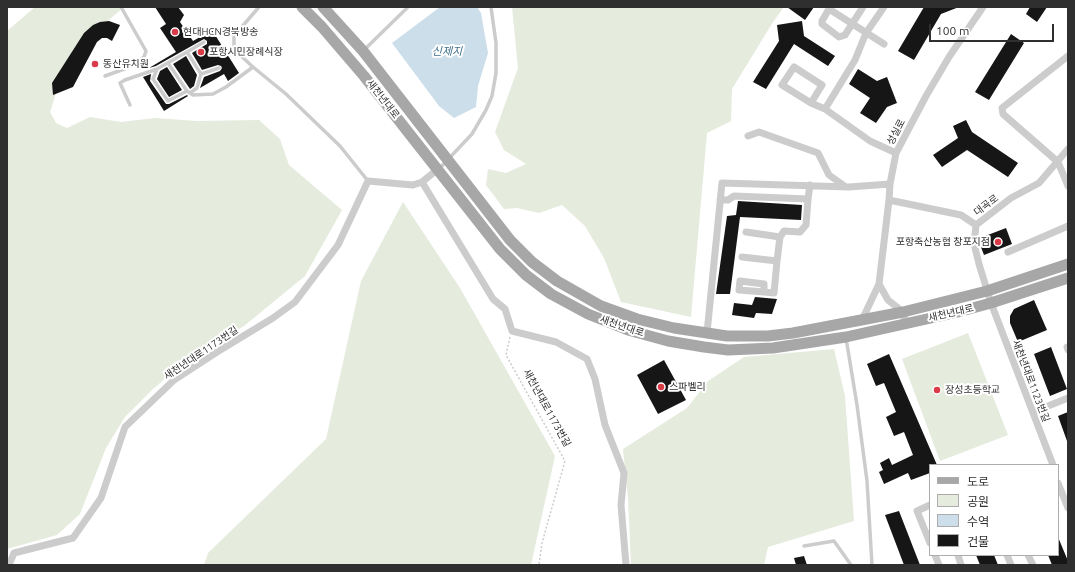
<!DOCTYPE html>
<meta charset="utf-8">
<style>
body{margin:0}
#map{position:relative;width:1075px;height:572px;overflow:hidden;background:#fff;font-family:Ubuntu,"Noto Sans KR",sans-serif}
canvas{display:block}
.frame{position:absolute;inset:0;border:8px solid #2f2f2f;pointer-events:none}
.legend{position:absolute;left:929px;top:464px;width:130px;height:92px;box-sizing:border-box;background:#fff;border:1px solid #acacac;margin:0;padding:5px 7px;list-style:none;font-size:12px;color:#2f2f2f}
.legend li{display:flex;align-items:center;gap:8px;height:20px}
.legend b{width:20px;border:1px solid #acacac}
.scale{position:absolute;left:929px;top:24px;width:125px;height:18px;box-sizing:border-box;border:2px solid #2f2f2f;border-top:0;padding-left:5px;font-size:12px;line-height:14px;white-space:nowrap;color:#2f2f2f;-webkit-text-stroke:3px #fff;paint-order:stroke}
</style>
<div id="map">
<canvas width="1075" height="572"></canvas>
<div class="frame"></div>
<ul class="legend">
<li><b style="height:5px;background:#a7a7a7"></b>도로</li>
<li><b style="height:11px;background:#e5ebdd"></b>공원</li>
<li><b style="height:11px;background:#cbdeea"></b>수역</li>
<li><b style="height:11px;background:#161616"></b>건물</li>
</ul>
<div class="scale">100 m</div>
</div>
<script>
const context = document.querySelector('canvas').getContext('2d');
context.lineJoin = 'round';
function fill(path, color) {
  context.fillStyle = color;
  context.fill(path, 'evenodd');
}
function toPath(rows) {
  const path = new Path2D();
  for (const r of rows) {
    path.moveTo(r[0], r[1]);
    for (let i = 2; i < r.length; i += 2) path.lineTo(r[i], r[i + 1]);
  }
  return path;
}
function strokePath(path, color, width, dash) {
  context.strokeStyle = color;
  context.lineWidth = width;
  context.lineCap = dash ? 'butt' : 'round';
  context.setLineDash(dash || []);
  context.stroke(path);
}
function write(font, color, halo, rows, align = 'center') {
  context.font = font + ' Ubuntu,"Noto Sans KR",sans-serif';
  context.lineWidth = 4;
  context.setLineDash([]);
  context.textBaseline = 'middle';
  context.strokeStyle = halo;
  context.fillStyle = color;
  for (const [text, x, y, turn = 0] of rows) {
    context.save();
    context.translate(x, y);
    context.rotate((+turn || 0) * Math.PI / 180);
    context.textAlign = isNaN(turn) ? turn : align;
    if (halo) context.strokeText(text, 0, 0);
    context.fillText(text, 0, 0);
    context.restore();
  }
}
fill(toPath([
 [35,7,124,7,104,24,63,72,50,112,56,123,67,128,90,117,121,122,155,118,197,121,259,120,280,139,289,165,342,210,305,276,244,326,191,356,153,389,125,417,106,448,80,514,57,535,7,549,7,31],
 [512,7,784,7,773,22,732,89,731,121,707,133,691,317,621,302,604,258,585,226,562,205,539,213,517,208,504,209,486,185,488,169,506,173,526,164,504,150,495,132,518,68],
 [403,202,460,288,555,456,531,565,204,565,208,553,326,439,361,281],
 [968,333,1008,435,940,461,902,359],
 [834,349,845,396,854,521,768,547,764,565,631,565,628,498,623,449,687,408,708,381,744,357]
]), '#e5ebdd');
fill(toPath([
 [440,7,477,7,481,13,488,53,478,86,476,107,454,118,439,106,392,43]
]), '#cbdeea');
fill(toPath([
 [155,7,178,7,184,15,180,22,193,41,212,30,239,73,228,81,224,74,200,88,204,77,220,71,222,68,221,66,218,65,202,70,192,53,207,44,207,41,204,39,156,66,149,68,176,52,160,28,166,24],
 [787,7,814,7,805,20],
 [924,7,959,7,941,14,914,60,898,51],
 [1030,7,1047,7,1037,22,1026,14],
 [109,21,120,25,112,41,107,38,102,38,97,42,73,87,53,95,52,83,84,33,93,25,100,22],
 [802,21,804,36,835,56,828,66,794,44,766,89,753,82,779,41,777,25],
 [1011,34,1024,43,989,100,975,92],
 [186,56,197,75,194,86,190,89,173,64],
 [167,67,182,90,169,97,157,79,160,71],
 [858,69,877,81,887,77,897,103,887,107,876,123,860,113,870,98,849,84],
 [151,74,150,81,166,104,169,104,187,95,188,96,164,111,143,77],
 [966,120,972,132,1018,163,1008,177,967,150,942,167,933,155,958,138,953,126],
 [738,201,802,205,801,220,740,217,730,294,716,294,727,216,736,215],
 [1006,228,1012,244,984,255,979,242,980,238],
 [755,297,777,299,772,314,756,313,754,318,732,315,734,303,752,305],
 [1034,300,1047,330,1018,342,1010,323,1010,316,1014,309],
 [1051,347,1067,389,1050,396,1034,354],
 [889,354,937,465,930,465,930,473,911,480,908,473,884,484,879,472,883,470,880,463,889,458,892,465,913,455,904,432,894,436,886,417,896,412,884,383,876,386,867,364],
 [664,360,686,400,658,414,637,375],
 [1068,412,1068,441,1067,441,1058,416],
 [899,511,920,565,904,565,885,515],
 [1058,537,1068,561,1068,565,1052,565,1048,555,1058,555],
 [976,555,994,555,998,565,980,565],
 [804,556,807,565,796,565,794,558]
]), '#161616');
strokePath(toPath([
 [510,337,506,355,565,461,542,543,539,565]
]), '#ccc', 1.5, [2, 2]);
strokePath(toPath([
 [364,50,408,7],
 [187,52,204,42],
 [168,63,187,91],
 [253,67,286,94,340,146,368,181],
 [201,74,219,68],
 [105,76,127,68,137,62,144,57,146,51,121,7],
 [190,93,197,88,201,74,187,52,157,69,153,79,168,101,187,91,193,95,213,94,226,87,253,67,240,55,234,46,234,36,259,7],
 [130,105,120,83,125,80,157,69],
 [439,169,472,134,486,110,492,96,496,73,496,43,491,7],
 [846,338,857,405,867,481,872,565],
 [804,546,834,541,851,565]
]), '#ccc', 3.5);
strokePath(toPath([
 [830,7,822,21,822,24,839,37,845,35,863,7],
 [829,9,884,44],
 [1068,56,1002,108,1003,114,1058,162,1068,186],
 [811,103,822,85,794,67,782,85,811,103,825,109,870,141,896,153],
 [825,109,855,60,866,33,884,7],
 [748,136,759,132,818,153,829,175,846,187],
 [438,169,422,182,493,299,505,309,512,331,556,342,587,359,595,379,605,425,624,473,621,505,626,565],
 [720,200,728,200,734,196,808,199,810,185],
 [889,200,961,215,976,225],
 [746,232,780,237,784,231,800,232,806,225,808,199],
 [1008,252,1068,226],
 [742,257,777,261,780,237],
 [879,284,888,300,903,312,906,323],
 [764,292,739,290,740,281,764,284,764,292,774,293,777,261],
 [862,320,879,284,889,200,890,184,896,153,926,96,949,57,983,7],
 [707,333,722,183,849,187,890,184],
 [1067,347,1068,350],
 [1033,412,1068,398],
 [1053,465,991,303,979,264,974,244,976,225,1011,198,1039,183,1068,149],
 [1058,483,1068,508],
 [930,505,917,511,930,543],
 [935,555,939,565],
 [958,555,961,565],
 [1007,555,1011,565],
 [1028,555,1033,565],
 [9,565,14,553,73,538,101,498,125,427,174,380,217,352,273,318,295,302,338,245,368,181,413,185,422,182]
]), '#ccc', 7);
strokePath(toPath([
 [302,7,322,27,364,76,500,249,526,275,551,294,588,314,628,330,668,341,704,347,728,350,773,348,846,337,958,312,991,303,1068,278],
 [323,7,363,51,510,240,532,262,557,281,601,306,637,319,674,328,727,336,768,336,793,333,903,312,987,291,1068,264]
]), '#a7a7a7', 11);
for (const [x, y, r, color] of [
 [175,32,4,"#db3b47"],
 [201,52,4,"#db3b47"],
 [95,64,4,"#db3b47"],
 [998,242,4,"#db3b47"],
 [661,387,4,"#db3b47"],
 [937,390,4,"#db3b47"]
]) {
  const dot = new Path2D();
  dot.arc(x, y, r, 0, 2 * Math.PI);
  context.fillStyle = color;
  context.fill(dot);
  strokePath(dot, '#fff', 1.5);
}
write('10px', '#2f2f2f', '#fff', [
 ["현대HCN경북방송",183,32],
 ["포항시민장례식장",209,52],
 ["동산유치원",103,64],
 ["포항축산농협 창포지점",990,242,"right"],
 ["스파벨리",669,387],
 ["장성초등학교",945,390]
], 'left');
write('10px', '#2f2f2f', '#fff', [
 ["새천년대로",383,99,52],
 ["성실로",896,132,-62],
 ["대곡로",986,205,-37],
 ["새천년대로",951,313,-13],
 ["새천년대로",622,326,19],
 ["새천년대로1173번길",201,353,-34],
 ["새천년대로1123번길",1031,381,69],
 ["새천년대로1173번길",547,408,61]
]);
write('italic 11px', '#416f8d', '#fff', [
 ["신제지",447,51]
]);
</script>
